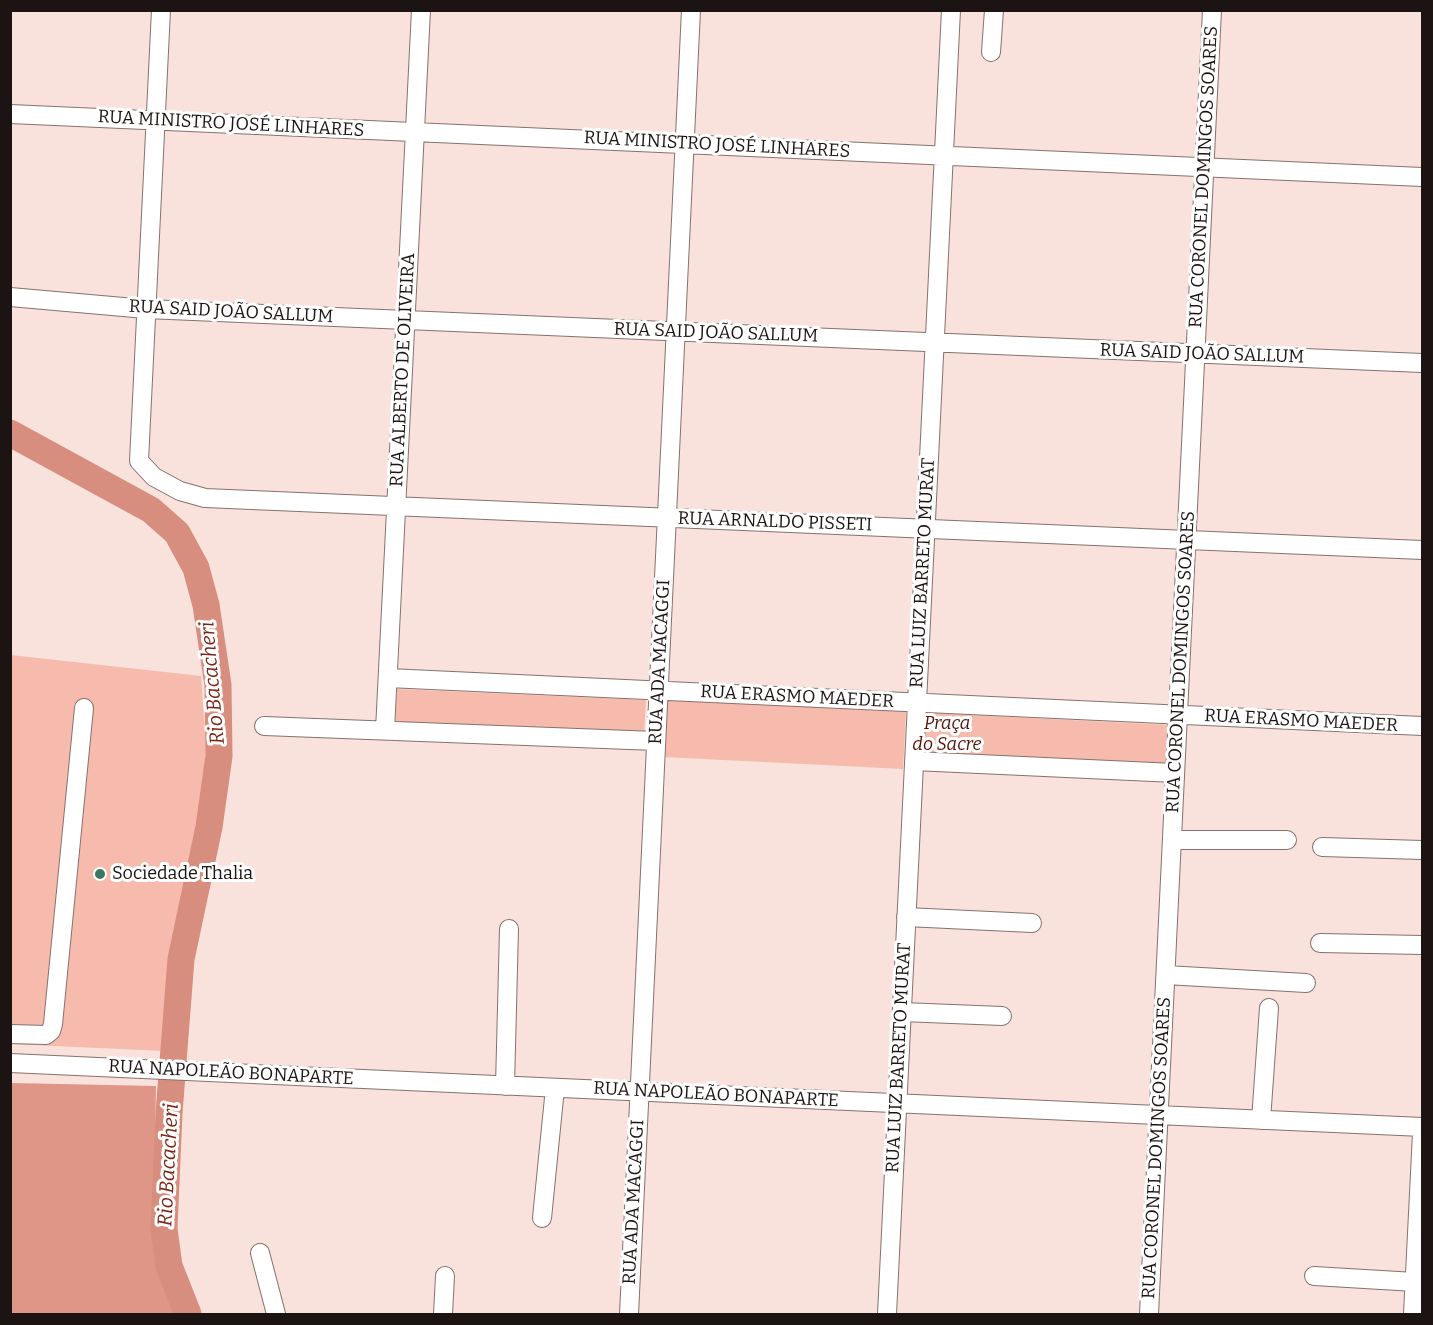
<!DOCTYPE html>
<meta charset="utf-8">
<style>
body{margin:0}
#map{position:relative;width:1433px;height:1325px;overflow:hidden;background:#f9e2dc;font-family:Bitter,serif}
canvas{display:block}
.frame{position:absolute;inset:0;border:12px solid #1c1412;pointer-events:none}
</style>
<div id="map">
<canvas width="1433" height="1325"></canvas>
<div class="frame"></div>
</div>
<script>
const context = document.querySelector('canvas').getContext('2d');
context.lineJoin = 'round';
function fill(path, color) {
  context.fillStyle = color;
  context.fill(path, 'evenodd');
}
function toPath(rows) {
  const path = new Path2D();
  for (const r of rows) {
    path.moveTo(r[0], r[1]);
    for (let i = 2; i < r.length; i += 2) path.lineTo(r[i], r[i + 1]);
  }
  return path;
}
function strokePath(path, color, width, dash) {
  context.strokeStyle = color;
  context.lineWidth = width;
  context.lineCap = dash ? 'butt' : 'round';
  context.setLineDash(dash || []);
  context.stroke(path);
}
function write(font, color, halo, rows, align = 'center') {
  context.font = font + ' Bitter,serif';
  context.lineWidth = 6;
  context.setLineDash([]);
  context.textBaseline = 'middle';
  context.strokeStyle = halo;
  context.fillStyle = color;
  for (const [text, x, y, turn = 0] of rows) {
    context.save();
    context.translate(x, y);
    context.rotate((+turn || 0) * Math.PI / 180);
    context.textAlign = isNaN(turn) ? turn : align;
    if (halo) context.strokeText(text, 0, 0);
    context.fillText(text, 0, 0);
    context.restore();
  }
}
fill(toPath([
 [11,655,201,676,206,747,201,832,179,915,169,980,164,1051,11,1044],
 [397,689,646,700,644,734,395,723],
 [666,700,906,712,903,769,663,757],
 [927,713,1171,725,1169,765,925,753]
]), '#f6bbad');
fill(toPath([
 [11,1083,156,1086,153,1229,191,1314,12,1314]
]), '#e09686');
strokePath(toPath([
 [10,433,151,510,177,533,196,568,206,605,218,685,219,756,209,827,181,959,169,1113,164,1229,169,1266,188,1314]
]), '#d78e7e', 27);
const minor = toPath([
 [161,10,139,461,154,477,180,491,205,498,1422,550],
 [991,52,994,10],
 [10,114,1422,177],
 [10,297,146,309,1422,363],
 [388,678,1422,726],
 [264,726,656,741],
 [385,730,421,10],
 [914,761,1175,773],
 [1172,840,1287,840],
 [1322,847,1422,850],
 [906,917,1032,923],
 [1320,943,1422,945],
 [1166,975,1306,983],
 [902,1012,1002,1016],
 [10,1034,46,1035,51,1031,53,1024,84,708],
 [10,1063,1422,1127],
 [505,1086,509,929],
 [1261,1120,1269,1008],
 [542,1218,555,1088],
 [260,1253,276,1314],
 [1314,1276,1415,1282],
 [443,1314,445,1276],
 [629,1314,691,10],
 [887,1314,951,10],
 [1149,1314,1212,10],
 [1413,1314,1422,1133]
]);
strokePath(minor, '#86716c', 20);
strokePath(minor, '#fff', 18);
for (const [x, y, r, color] of [
 [100,874,6,"#3a7863"]
]) {
  const dot = new Path2D();
  dot.arc(x, y, r, 0, 2 * Math.PI);
  context.fillStyle = color;
  context.fill(dot);
  strokePath(dot, '#fff', 2);
}
write('18px', '#1c1412', '#fff', [
 ["RUA MINISTRO JOSÉ LINHARES",231,124,3],
 ["RUA MINISTRO JOSÉ LINHARES",717,145,3],
 ["RUA CORONEL DOMINGOS SOARES",1204,177,-87],
 ["RUA SAID JOÃO SALLUM",231,312,3],
 ["RUA SAID JOÃO SALLUM",716,333,2],
 ["RUA SAID JOÃO SALLUM",1202,354,2],
 ["RUA ALBERTO DE OLIVEIRA",403,370,-87],
 ["RUA ARNALDO PISSETI",775,522,2],
 ["RUA LUIZ BARRETO MURAT",923,573,-87],
 ["RUA ADA MACAGGI",660,662,-87],
 ["RUA CORONEL DOMINGOS SOARES",1181,662,-87],
 ["RUA ERASMO MAEDER",797,697,3],
 ["RUA ERASMO MAEDER",1301,721,3],
 ["RUA LUIZ BARRETO MURAT",899,1058,-87],
 ["RUA NAPOLEÃO BONAPARTE",231,1073,3],
 ["RUA NAPOLEÃO BONAPARTE",716,1095,3],
 ["RUA CORONEL DOMINGOS SOARES",1157,1148,-87],
 ["RUA ADA MACAGGI",634,1202,-87]
]);
write('italic 18px', '#531206', '#fff', [
 ["Praça",947,724],
 ["do Sacre",947,745]
]);
write('18px', '#1c1412', '#fff', [
 ["Sociedade Thalia",112,874]
], 'left');
write('italic 20px', '#7a2514', '#fff', [
 ["Rio Bacacheri",213,683,-95],
 ["Rio Bacacheri",169,1165,-87]
]);
</script>
